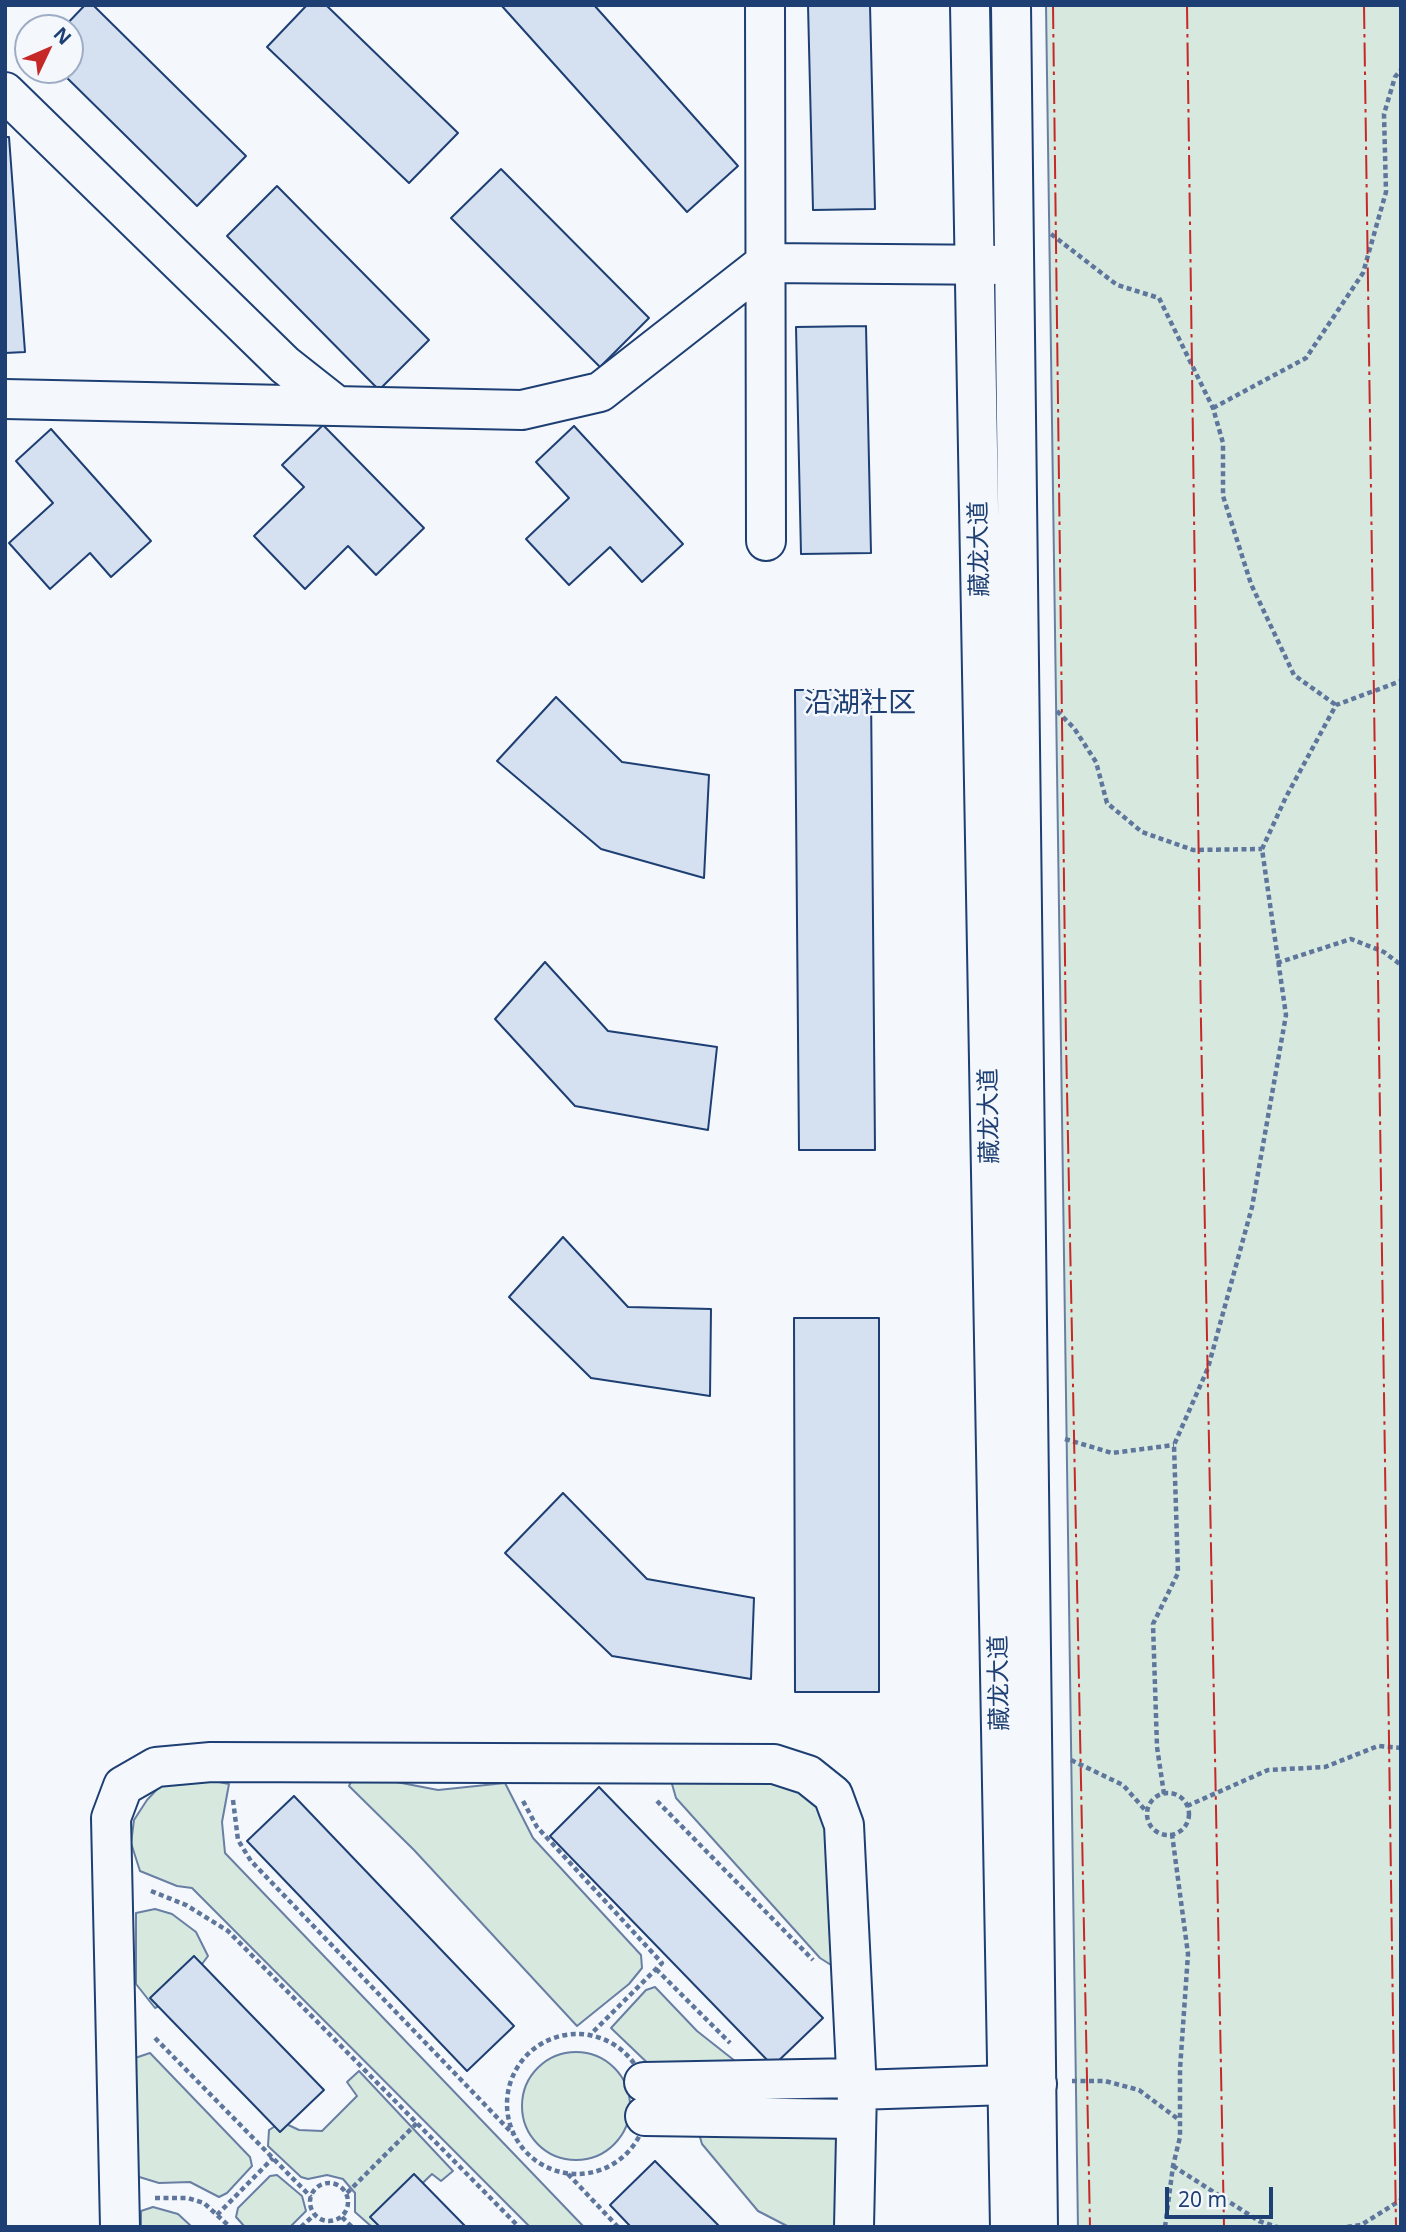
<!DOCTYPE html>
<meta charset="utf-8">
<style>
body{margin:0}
#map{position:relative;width:1406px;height:2232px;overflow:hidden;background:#f4f7fb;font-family:"Noto Sans",sans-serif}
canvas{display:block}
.frame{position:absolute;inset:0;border:7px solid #1d3f73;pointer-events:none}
.north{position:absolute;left:14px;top:14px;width:70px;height:70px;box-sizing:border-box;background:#f4f7fb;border:2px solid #9eadc5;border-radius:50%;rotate:46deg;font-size:19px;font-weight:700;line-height:28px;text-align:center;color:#1d3f73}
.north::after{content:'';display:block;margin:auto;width:24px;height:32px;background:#c62828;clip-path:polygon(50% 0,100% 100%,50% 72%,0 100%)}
.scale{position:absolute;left:1165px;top:2187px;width:108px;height:32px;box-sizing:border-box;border:4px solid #1d3f73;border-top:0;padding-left:9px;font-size:21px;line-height:24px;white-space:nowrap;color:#1d3f73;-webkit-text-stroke:5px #f4f7fb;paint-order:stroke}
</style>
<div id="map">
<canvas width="1406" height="2232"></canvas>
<div class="frame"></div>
<div class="north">N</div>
<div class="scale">20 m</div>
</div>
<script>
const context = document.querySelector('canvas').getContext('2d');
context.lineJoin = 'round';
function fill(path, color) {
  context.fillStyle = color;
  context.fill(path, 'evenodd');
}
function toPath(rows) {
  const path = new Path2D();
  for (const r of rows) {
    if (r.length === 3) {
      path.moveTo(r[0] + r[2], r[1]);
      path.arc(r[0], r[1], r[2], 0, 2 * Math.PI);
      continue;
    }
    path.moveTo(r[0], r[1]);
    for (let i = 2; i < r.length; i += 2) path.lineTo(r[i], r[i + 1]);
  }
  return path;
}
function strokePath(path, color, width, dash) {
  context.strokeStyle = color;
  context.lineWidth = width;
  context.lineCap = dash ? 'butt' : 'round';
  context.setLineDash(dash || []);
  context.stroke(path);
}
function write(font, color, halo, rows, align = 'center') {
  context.font = font + ' "Noto Sans","Noto Sans SC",sans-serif';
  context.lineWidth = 5;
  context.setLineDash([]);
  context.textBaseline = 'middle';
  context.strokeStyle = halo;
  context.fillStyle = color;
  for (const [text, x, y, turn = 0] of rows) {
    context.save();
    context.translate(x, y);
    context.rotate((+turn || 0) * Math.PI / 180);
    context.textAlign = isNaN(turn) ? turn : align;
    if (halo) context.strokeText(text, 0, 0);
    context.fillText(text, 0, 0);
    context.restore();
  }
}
const green = toPath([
 [1046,5,1401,5,1401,2227,1078,2227,1046,5],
 [355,1774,438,1790,505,1783,533,1838,641,1955,642,1968,629,1984,577,2026,414,1850,349,1786,355,1774],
 [183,1775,229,1784,222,1822,225,1853,584,2227,530,2227,192,1888,177,1886,140,1871,131,1843,134,1820,147,1800,162,1784,183,1775],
 [670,1777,781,1777,829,1813,839,1970,820,1958,676,1798,670,1777],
 [155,1909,172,1914,196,1932,208,1956,179,1995,155,2008,136,1984,136,1913,155,1909],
 [655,1987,697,2031,735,2061,739,2072,658,2073,611,2028,646,1990,655,1987],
 [576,2106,54],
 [150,2053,250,2157,252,2166,227,2193,219,2197,190,2182,159,2183,136,2176,132,2059,150,2053],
 [359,2071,453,2171,441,2181,432,2174,377,2227,372,2227,355,2212,355,2193,343,2179,327,2175,308,2179,301,2177,268,2146,269,2130,282,2122,299,2130,322,2131,357,2096,347,2082,359,2071],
 [698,2130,841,2137,847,2227,789,2227,758,2211,702,2144,698,2130],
 [277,2175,302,2196,306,2211,290,2227,245,2227,236,2217,238,2208,270,2176,277,2175],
 [153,2207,178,2214,192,2227,141,2227,141,2211,153,2207]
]);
fill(green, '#d7e8df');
strokePath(green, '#687fa3', 2);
const building = toPath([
 [85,5,93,5,246,156,197,206,59,70,70,70,70,28,63,28,85,5],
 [307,5,326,5,458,133,409,183,267,47,307,5],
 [501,5,594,5,738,166,687,212,501,5],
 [808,5,870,5,875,209,813,210,808,5],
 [5,137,9,137,25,352,5,353,5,137],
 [501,169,649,318,600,367,451,218,501,169],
 [277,186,429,340,379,390,227,236,277,186],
 [866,326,871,553,801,554,796,327,866,326],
 [323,425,424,528,376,575,348,546,305,589,254,536,304,487,282,465,323,425],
 [574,426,683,544,642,582,610,547,569,585,526,539,569,498,536,462,574,426],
 [51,429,151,541,111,577,90,553,50,589,9,543,53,503,16,461,51,429],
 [795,690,871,690,875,1150,799,1150,795,690],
 [556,697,622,762,709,775,704,878,601,849,497,761,556,697],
 [545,962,608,1031,717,1047,708,1130,575,1106,495,1019,545,962],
 [563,1237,628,1307,711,1309,710,1396,591,1378,509,1297,563,1237],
 [794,1318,879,1318,879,1692,795,1692,794,1318],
 [563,1493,647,1579,754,1598,751,1679,612,1656,505,1553,563,1493],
 [599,1787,823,2018,773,2066,550,1836,599,1787],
 [294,1796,514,2026,467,2071,247,1841,294,1796],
 [194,1956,324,2090,280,2132,150,1998,194,1956],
 [655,2161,720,2227,631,2227,610,2205,655,2161],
 [414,2174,466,2227,380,2227,370,2217,414,2174]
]);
fill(building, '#d5e0f0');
strokePath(building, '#1d3f73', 2);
const minor = toPath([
 [765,5,766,541],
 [5,92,285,365,337,406],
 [5,399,522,410,600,392,765,263,1008,265],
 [644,2082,856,2078],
 [857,2090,1037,2084],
 [645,2116,856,2119],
 [120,2227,111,1818,123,1786,156,1767,211,1762,774,1764,808,1775,833,1795,844,1825,857,2090,854,2227]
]);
const major = toPath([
 [970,5,1010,2227],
 [1011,5,1038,2227]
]);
strokePath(minor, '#1d3f73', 42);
strokePath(major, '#1d3f73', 42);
strokePath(toPath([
 [1051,234,1117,285,1159,298,1213,408,1223,443,1223,496,1251,584,1294,675,1336,705],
 [1213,408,1306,358,1363,273,1386,192,1384,114,1395,77,1401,70],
 [1057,711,1074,728,1096,762,1107,803,1142,832,1193,850,1262,849],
 [1277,963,1351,939,1384,952,1401,965],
 [1065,1439,1112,1453,1174,1445],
 [1071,1760,1123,1785,1146,1811],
 [1168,1814,21],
 [1164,1794,1157,1747,1153,1624,1178,1573,1174,1445,1208,1368,1252,1207,1286,1015,1262,849,1286,797,1336,705,1401,681],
 [233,1800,238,1840,251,1861,513,2134],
 [523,1801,537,1827,662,1963,590,2035],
 [657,1801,813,1960],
 [1187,1806,1268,1770,1325,1767,1378,1746,1401,1748],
 [151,1891,186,1905,228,1931,519,2227],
 [656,1969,730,2043],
 [577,2104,70],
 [155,2038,311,2197],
 [1072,2081,1105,2081,1139,2090,1178,2119],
 [1173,2166,1259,2221,1277,2227],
 [568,2174,618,2227],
 [329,2202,19],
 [347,2193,417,2123],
 [155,2198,188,2198,204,2203,230,2227],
 [217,2215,273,2158],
 [342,2217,352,2227],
 [301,2227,314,2215],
 [1165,2227,1173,2166,1180,2137,1180,2069,1188,1954,1172,1834],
 [1347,2227,1361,2225,1401,2200]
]), '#5e769c', 4.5, [5, 3.5]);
strokePath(minor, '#f4f7fb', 38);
strokePath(major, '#f4f7fb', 38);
strokePath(toPath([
 [1053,5,1066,1040,1090,2227],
 [1187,5,1201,1024,1224,2227],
 [1364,5,1396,2227]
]), '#c62828', 2, [24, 5, 3.5, 5]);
write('24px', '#1d3f73', '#f4f7fb', [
 ["藏龙大道",980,549,-91],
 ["藏龙大道",990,1116,-91],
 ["藏龙大道",1000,1683,-91]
]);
write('28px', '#1d3f73', '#f4f7fb', [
 ["沿湖社区",860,704]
]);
</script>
